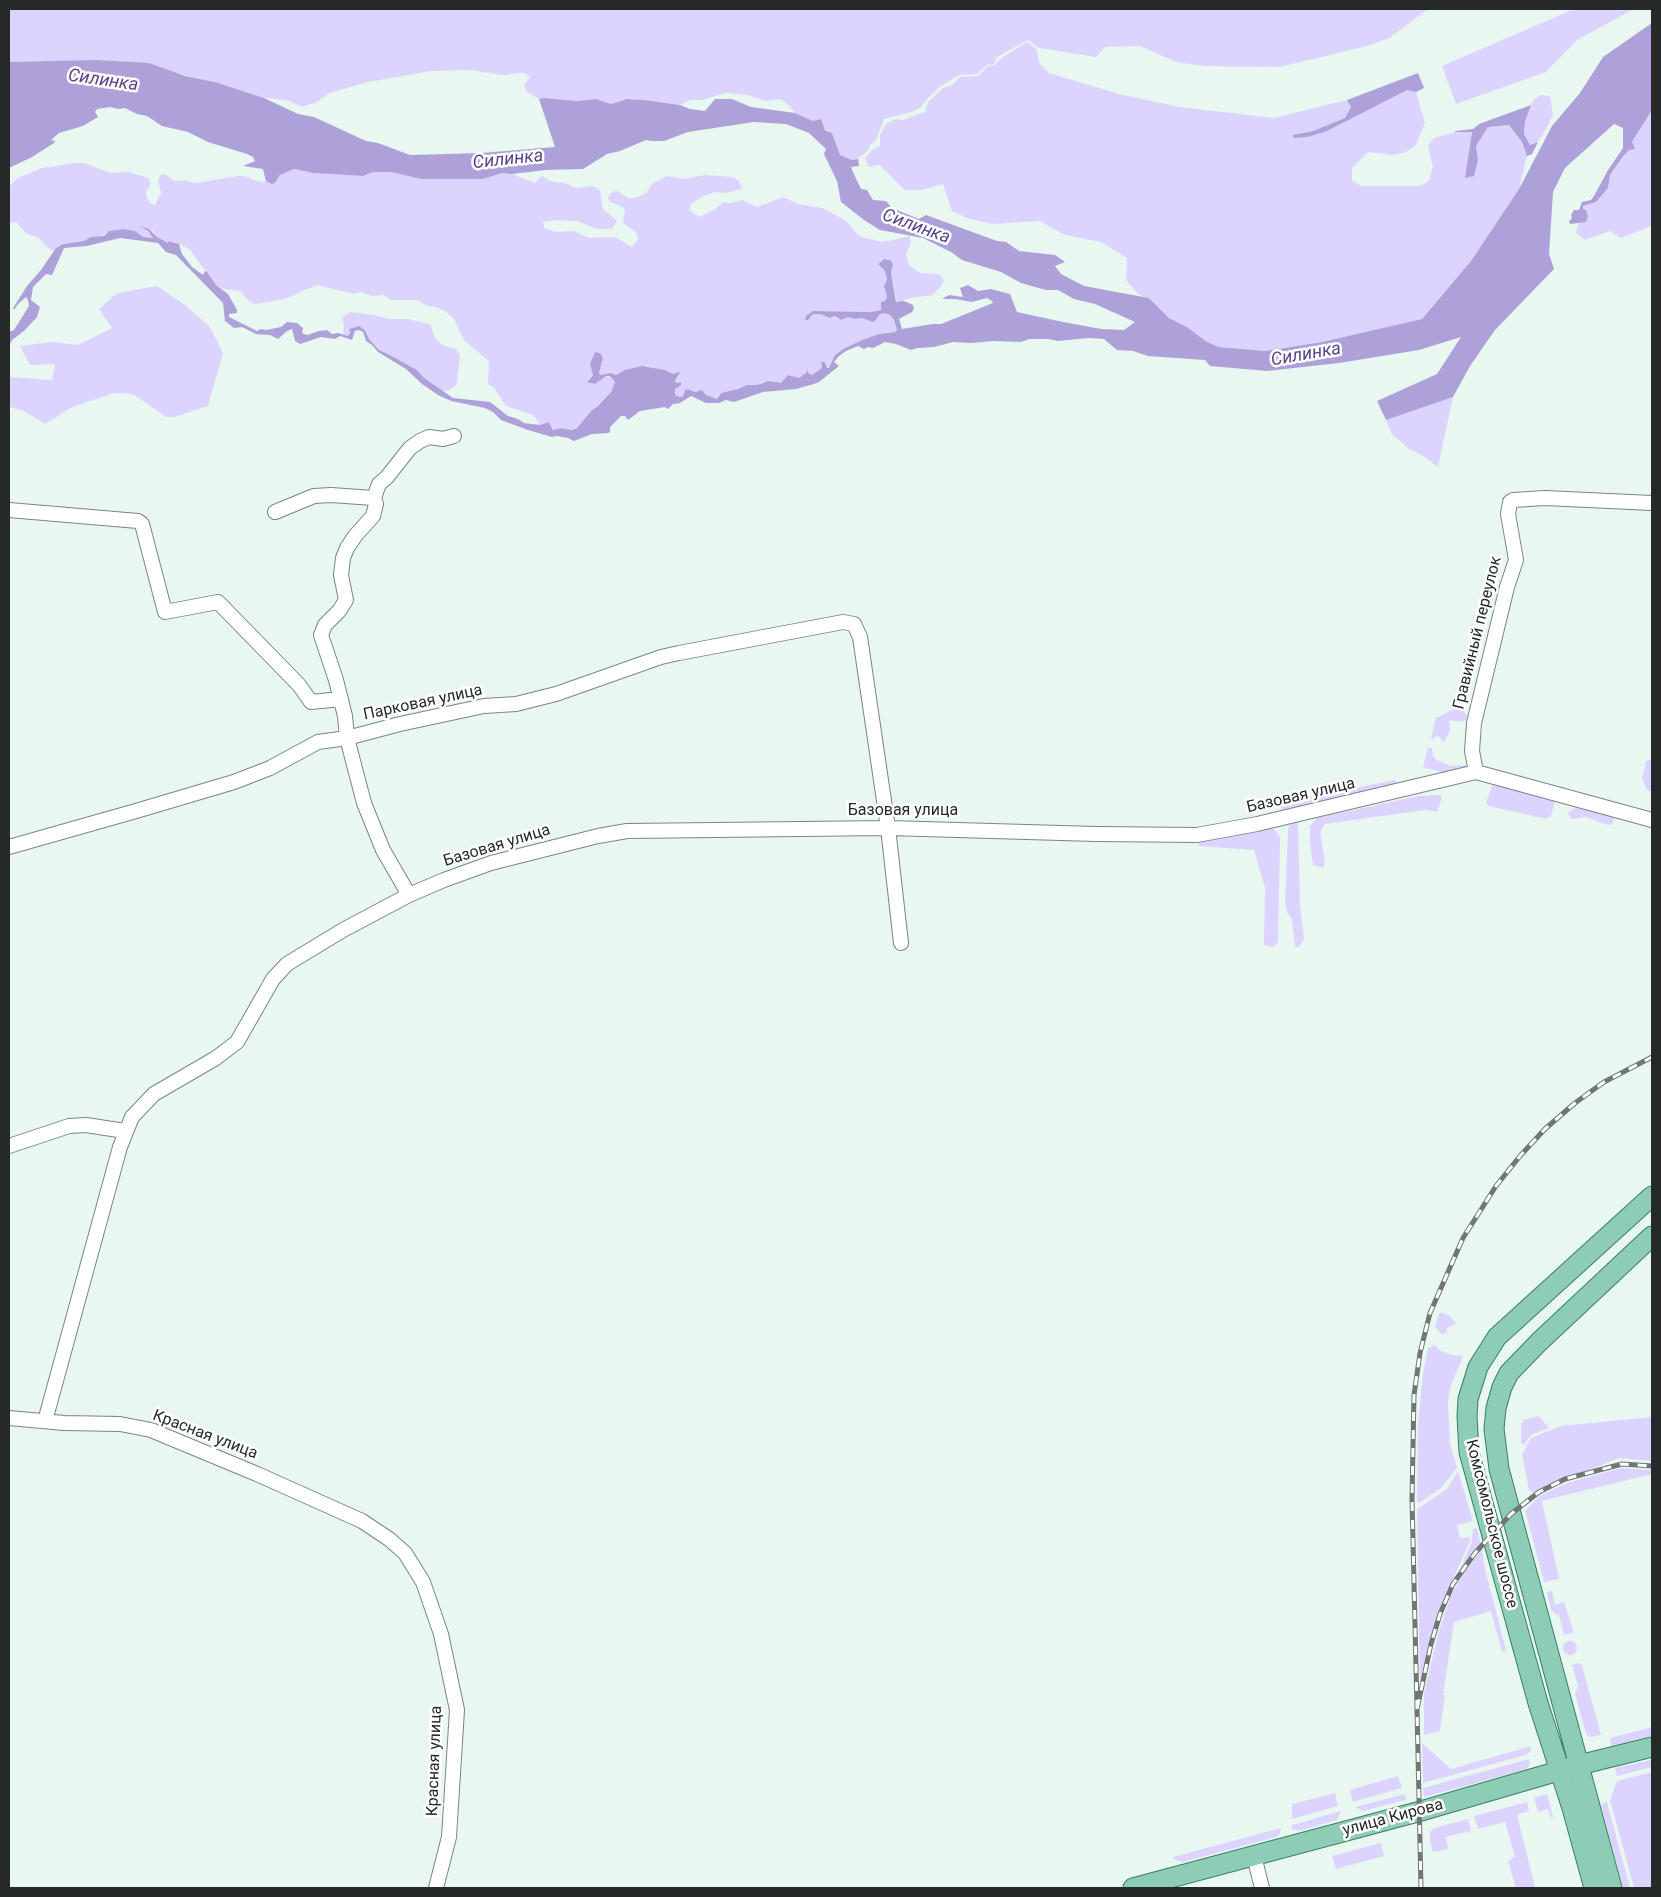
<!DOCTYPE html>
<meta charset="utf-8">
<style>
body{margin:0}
#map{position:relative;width:1661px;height:1897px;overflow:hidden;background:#e8f7f0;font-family:Roboto,sans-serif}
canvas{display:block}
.frame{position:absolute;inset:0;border:10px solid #252a28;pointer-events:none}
</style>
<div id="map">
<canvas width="1661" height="1897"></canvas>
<div class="frame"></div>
</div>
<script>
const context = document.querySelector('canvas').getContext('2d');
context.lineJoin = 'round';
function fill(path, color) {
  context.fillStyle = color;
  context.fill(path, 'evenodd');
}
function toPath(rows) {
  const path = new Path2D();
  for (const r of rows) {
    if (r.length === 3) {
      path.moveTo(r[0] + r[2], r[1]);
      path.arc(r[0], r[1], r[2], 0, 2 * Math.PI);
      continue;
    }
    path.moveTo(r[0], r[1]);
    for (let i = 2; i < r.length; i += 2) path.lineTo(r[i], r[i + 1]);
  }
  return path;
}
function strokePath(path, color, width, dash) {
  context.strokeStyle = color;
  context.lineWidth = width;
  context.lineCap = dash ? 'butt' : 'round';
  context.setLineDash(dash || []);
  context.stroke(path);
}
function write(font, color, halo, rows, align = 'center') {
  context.font = font + ' Roboto,sans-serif';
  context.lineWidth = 5;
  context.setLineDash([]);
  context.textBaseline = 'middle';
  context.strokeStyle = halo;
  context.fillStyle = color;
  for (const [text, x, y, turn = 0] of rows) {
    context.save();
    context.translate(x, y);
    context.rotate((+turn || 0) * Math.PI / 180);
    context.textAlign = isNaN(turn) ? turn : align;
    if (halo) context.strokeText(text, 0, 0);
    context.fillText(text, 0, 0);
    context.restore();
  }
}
fill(toPath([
 [9,9,1431,9,1425,11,1391,37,1371,45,1280,67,1203,66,1176,62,1140,46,1105,47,1096,57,1039,48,1028,40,997,57,994,64,987,65,977,74,959,75,941,86,927,99,920,108,912,112,884,119,876,140,870,145,868,151,857,159,852,160,840,155,832,133,813,121,795,113,785,102,780,99,765,101,748,95,725,93,703,100,690,100,680,105,643,100,627,99,611,104,596,99,577,101,544,98,539,99,526,91,524,85,530,77,524,73,501,75,471,70,431,71,368,82,330,93,317,102,302,107,287,100,264,98,215,82,120,61,9,62],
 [1574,9,1634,9,1577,40,1546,72,1456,104,1442,66],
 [1027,42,1037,50,1039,63,1049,73,1123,95,1180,107,1274,118,1347,100,1351,107,1345,118,1313,131,1294,135,1294,138,1308,137,1407,89,1416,92,1425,123,1416,145,1406,152,1393,155,1368,152,1352,168,1352,180,1361,186,1421,186,1429,181,1433,167,1428,146,1434,138,1455,132,1472,132,1466,177,1478,160,1476,146,1488,127,1509,125,1522,142,1527,156,1519,189,1471,261,1422,319,1322,342,1265,351,1219,347,1207,342,1187,327,1169,318,1149,298,1139,295,1126,280,1127,258,1101,242,1065,235,1040,221,993,224,969,219,952,211,943,184,922,190,905,190,879,165,869,167,865,158,872,150,880,146,880,135,886,124,895,119,902,120,925,112,928,102,943,88,952,85,960,77,978,76,988,66,995,65,1000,59],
 [1541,95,1550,96,1553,115,1544,133,1538,142,1530,145,1524,135,1525,122,1533,100],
 [1652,110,1652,226,1621,238,1610,231,1585,240,1576,233,1579,222,1586,222,1582,209,1583,206,1596,202,1608,188,1610,175,1629,150,1632,142],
 [76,163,84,163,111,173,129,172,148,178,151,184,146,192,147,198,151,204,155,205,161,193,158,180,161,174,165,174,174,181,184,180,196,183,238,176,244,176,260,182,266,181,272,184,275,183,280,175,294,169,313,173,363,176,373,172,391,172,421,179,483,179,502,173,512,174,535,183,542,176,549,181,565,183,576,188,592,186,597,188,600,191,603,209,617,221,612,229,596,229,577,221,554,220,543,222,544,228,556,232,574,231,589,238,615,237,632,247,638,239,636,232,623,223,625,210,622,207,610,202,608,198,610,194,616,190,628,198,634,198,646,193,653,183,667,176,685,179,704,175,733,177,739,181,742,189,725,193,715,192,702,197,691,204,689,210,699,217,715,209,724,202,730,203,742,200,757,207,783,197,798,204,822,208,845,220,857,234,862,237,883,242,910,236,911,242,906,254,909,265,920,273,939,274,944,280,941,286,932,295,910,298,897,303,891,273,893,264,889,259,883,259,878,264,885,271,887,280,885,284,887,297,885,301,881,302,881,310,871,312,813,311,809,320,813,314,820,314,831,318,835,316,838,319,848,317,855,319,864,318,871,321,877,320,880,314,885,313,890,315,894,320,897,330,895,332,879,334,862,340,845,348,832,361,830,367,827,368,826,362,821,362,822,368,812,375,808,373,808,367,807,372,799,378,788,375,781,383,762,382,757,385,747,385,738,389,721,393,716,399,706,396,703,391,695,392,690,389,683,396,678,397,675,395,675,388,677,383,676,378,679,376,647,366,615,375,610,373,600,375,599,373,603,358,600,353,595,352,590,364,593,375,587,380,610,376,615,382,611,392,598,406,591,411,577,428,572,430,563,428,554,430,549,422,540,425,533,415,506,406,494,388,488,384,489,361,464,340,454,319,445,311,435,307,427,306,418,300,391,300,383,295,372,296,361,292,354,294,317,285,285,299,255,304,250,302,240,291,224,289,216,285,189,249,177,243,169,241,168,243,157,237,152,230,143,228,153,236,151,238,143,237,135,231,124,229,109,231,102,236,84,241,63,244,53,251,46,246,39,238,27,234,16,222,9,223,9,186,18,178,42,168],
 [157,286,185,305,210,327,223,353,208,406,175,417,166,417,133,394,114,393,72,407,45,424,24,411,9,407,9,377,52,380,55,364,30,365,20,346,52,342,78,345,112,328,99,309,117,293],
 [350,312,374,315,391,319,408,319,430,324,435,338,442,345,456,349,460,355,457,384,450,390,442,391,423,378,417,370,388,354,379,350,369,339,365,330,359,326,349,330,349,336,345,335,343,334,344,325,342,318],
 [1453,397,1438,467,1422,455,1409,449,1392,434,1386,420],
 [1460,706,1467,716,1466,720,1461,722,1449,720,1450,731,1444,742,1437,735,1434,739,1431,738,1436,718],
 [1428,748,1432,748,1433,756,1437,760,1450,766,1466,765,1469,769,1451,775,1423,767],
 [1652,759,1652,792,1646,789,1642,778,1646,761],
 [1395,780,1398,784,1396,787,1286,810,1281,809,1280,806,1281,803],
 [1498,783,1551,798,1555,801,1551,816,1546,819,1489,806,1486,803,1492,786],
 [1440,795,1442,797,1437,812,1425,810,1325,824,1320,832,1325,862,1323,868,1313,865,1310,842,1310,826,1317,818,1418,796],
 [1578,806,1614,816,1613,822,1611,825,1605,824,1586,817,1571,819,1568,813],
 [1296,821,1298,823,1300,906,1304,939,1299,947,1295,947,1292,919,1287,912,1285,903,1288,830,1290,824],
 [1268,827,1274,829,1280,837,1278,943,1272,947,1264,945,1265,888,1254,850,1200,846,1196,841,1199,839,1235,836],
 [1439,1313,1443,1313,1450,1316,1456,1324,1447,1328,1447,1332,1442,1335,1435,1327],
 [1434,1345,1441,1351,1451,1355,1463,1356,1450,1388,1448,1403,1450,1444,1457,1468,1440,1489,1419,1503,1417,1501,1418,1423,1423,1375,1428,1348],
 [1539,1416,1549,1428,1531,1435,1524,1445,1521,1442,1521,1424,1524,1420],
 [1652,1417,1652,1461,1619,1458,1533,1493,1529,1490,1522,1454,1531,1438,1561,1426],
 [1621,1468,1652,1470,1652,1476,1648,1475,1542,1501,1559,1579,1544,1582,1525,1511,1539,1496,1567,1483],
 [1458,1471,1473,1521,1457,1525,1460,1538,1470,1537,1470,1541,1446,1595,1435,1625,1420,1682,1417,1509,1447,1489],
 [1477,1528,1481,1544,1472,1554,1458,1574,1471,1544,1473,1529],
 [1482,1549,1485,1569,1506,1650,1502,1652,1491,1611,1454,1622,1443,1695,1445,1695,1440,1731,1424,1735,1424,1692,1440,1627,1452,1593,1462,1576],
 [1552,1591,1555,1605,1564,1602,1574,1632,1564,1635,1559,1615,1554,1613,1551,1609,1547,1592],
 [1570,1648,7],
 [1579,1663,1582,1665,1601,1735,1590,1737,1586,1734,1575,1694,1578,1685,1572,1665],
 [1652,1727,1652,1736,1611,1746,1610,1738],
 [1422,1743,1451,1769,1531,1746,1531,1751,1526,1755,1423,1783],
 [1529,1759,1530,1763,1527,1769,1425,1797,1424,1796,1423,1788],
 [1652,1760,1652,1767,1617,1776,1615,1768],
 [1652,1772,1652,1888,1634,1888,1610,1800,1617,1781],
 [1398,1776,1402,1788,1353,1802,1350,1790],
 [1335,1793,1338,1806,1292,1819,1292,1804],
 [1405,1794,1406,1800,1363,1811,1355,1807],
 [1547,1794,1553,1817,1551,1818,1548,1809,1538,1812,1534,1798],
 [1527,1802,1529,1811,1517,1815,1535,1887,1516,1888,1508,1861,1515,1856,1505,1822,1478,1829,1474,1816],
 [1607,1802,1630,1888,1623,1888,1601,1804],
 [1341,1811,1337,1820,1299,1831,1292,1829,1292,1825],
 [1468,1819,1471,1831,1446,1837,1448,1849,1433,1852,1430,1842,1430,1832,1434,1828],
 [1281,1828,1280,1834,1276,1837,1183,1862,1176,1860,1173,1857],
 [1381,1843,1384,1856,1336,1869,1332,1856]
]), '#ddd3ff');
fill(toPath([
 [1652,23,1652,110,1632,142,1635,149,1629,150,1622,158,1610,175,1608,188,1596,202,1583,206,1583,209,1586,210,1588,216,1586,222,1570,224,1569,221,1572,218,1571,215,1574,210,1579,210,1582,202,1591,200,1594,196,1608,170,1623,148,1623,128,1614,124,1565,168,1553,192,1549,254,1554,269,1495,330,1470,366,1453,397,1386,420,1377,401,1437,374,1461,337,1419,350,1339,363,1267,371,1210,366,1205,360,1148,356,1133,351,1117,350,1104,339,1088,338,1058,341,1048,339,1029,339,1021,342,994,341,971,343,953,342,934,347,917,348,911,350,896,344,885,342,873,348,868,347,864,349,858,346,846,351,839,356,834,362,839,366,819,382,814,384,796,389,763,392,734,402,726,400,719,403,706,403,691,396,680,403,673,404,668,409,665,407,640,411,628,420,625,416,621,416,610,427,610,432,608,433,592,434,574,441,568,438,557,436,552,437,528,430,501,420,493,412,485,408,451,401,438,395,422,384,406,369,378,352,372,345,366,341,363,332,359,330,355,331,352,340,340,336,335,339,321,337,300,344,295,341,292,329,287,331,278,339,270,335,256,334,242,327,234,328,225,321,223,303,176,255,166,252,158,243,120,238,87,246,64,248,52,275,46,274,33,287,31,300,40,307,37,317,24,331,12,340,9,346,9,332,14,330,29,306,28,300,26,297,18,304,14,310,13,308,27,286,41,270,56,248,63,244,84,241,91,237,104,236,109,231,124,229,135,231,143,237,153,238,148,231,140,226,149,229,157,237,168,243,169,241,179,244,182,254,192,267,203,275,205,271,207,272,216,285,228,294,237,310,237,313,229,314,229,317,257,331,261,329,266,330,281,327,287,322,297,323,303,328,302,333,307,335,319,331,327,330,332,334,338,333,348,336,350,333,349,329,359,326,365,330,369,339,379,350,388,354,417,370,424,378,453,398,490,402,508,416,518,419,524,423,540,425,549,422,553,430,561,428,572,430,577,428,591,411,598,406,611,392,615,382,610,376,606,376,595,384,587,382,593,375,590,364,595,352,600,353,603,358,599,373,600,375,610,373,616,375,625,370,642,366,665,370,673,374,680,372,675,381,677,383,681,382,681,385,675,389,675,395,679,397,683,396,685,390,688,389,695,392,702,390,706,395,717,399,721,393,738,389,747,385,757,385,768,381,781,383,788,375,799,378,807,372,808,367,808,373,812,375,822,368,821,362,825,362,827,368,829,368,835,355,845,348,862,340,879,334,895,332,897,330,894,320,890,315,885,313,880,314,876,320,873,322,862,318,855,319,848,317,841,320,835,316,830,318,820,314,813,314,808,320,805,320,806,316,813,311,871,312,881,310,881,302,885,301,887,297,884,286,887,280,885,271,878,264,884,259,890,260,893,264,891,273,896,302,904,301,913,305,914,309,912,312,899,319,902,329,933,324,941,324,993,303,992,301,987,298,972,302,955,299,942,299,949,295,963,297,960,288,968,285,978,291,991,289,1010,294,1017,312,1063,322,1101,329,1124,330,1135,322,1095,304,1074,299,1058,290,1046,290,1021,283,1001,272,962,260,951,252,923,238,880,230,864,220,841,202,837,181,824,154,826,149,809,133,786,124,754,122,688,132,664,141,651,141,646,140,620,151,607,154,583,169,546,170,512,174,502,173,483,179,421,179,391,172,373,172,363,176,313,173,294,169,280,175,275,183,272,184,266,181,263,169,243,166,255,161,253,157,247,154,208,142,188,132,162,126,147,116,137,114,125,108,118,109,110,107,97,109,95,112,98,117,83,126,59,133,51,140,55,141,54,143,32,157,9,168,9,62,97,60,149,63,185,76,215,82,264,98,298,114,314,117,366,141,378,143,410,155,481,153,555,147,539,99,544,98,577,101,596,99,611,104,627,99,644,100,680,105,690,109,705,111,715,99,732,99,751,107,795,113,813,121,821,119,825,130,832,133,840,155,852,160,858,159,859,166,851,167,852,170,861,189,867,190,873,200,886,201,892,208,919,219,926,215,997,241,1006,242,1019,251,1055,255,1065,262,1055,266,1061,274,1084,286,1149,298,1169,318,1187,327,1207,342,1219,347,1265,351,1322,342,1422,319,1471,261,1519,189,1552,126,1580,93,1603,57],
 [1418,73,1424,88,1416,92,1407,90,1327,131,1308,137,1294,138,1293,135,1313,131,1345,118,1351,107,1347,100],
 [1531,105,1525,122,1524,134,1530,145,1538,142,1532,154,1527,156,1522,142,1509,125,1488,127,1476,146,1478,160,1474,176,1465,178,1472,132,1455,132,1455,131,1473,129,1479,124]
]), '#aea1d9');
const minor = toPath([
 [374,498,376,504,373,516,355,536,347,548,343,558,341,575,346,600,339,611,325,625,321,635,336,680,345,716,347,738,364,803,383,850,409,895],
 [9,510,138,521,142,524,165,612,218,602,299,685,311,702,341,699],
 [275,512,314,496,331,495,374,498,379,484,387,477,410,448,420,441,429,437,443,439,454,436],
 [1476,772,1472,751,1474,723,1507,587,1516,560,1508,514,1510,502,1513,500,1545,498,1652,503],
 [9,847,136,811,234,782,270,768,318,742,347,738,400,724,484,706,516,704,556,694,661,657,679,653,843,622,854,624,860,637,888,828,901,943],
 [9,1146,69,1126,86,1125,125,1131],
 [9,1418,64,1423,120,1424,151,1430,257,1474,362,1521,389,1539,405,1553,423,1582,441,1634,457,1710,449,1837,436,1888],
 [45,1421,120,1147,132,1117,154,1094,216,1058,237,1042,273,979,287,964,343,930,409,895,444,880,491,863,598,836,627,831,888,828,1096,834,1197,835,1257,824,1476,772,1652,820],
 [1254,1856,1262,1888]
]);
const major = toPath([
 [1133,1888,1421,1811,1579,1765,1652,1747],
 [1594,1888,1572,1808,1538,1703,1469,1452,1467,1416,1468,1399,1478,1367,1497,1337,1652,1196],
 [1612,1888,1499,1469,1494,1429,1496,1408,1502,1387,1509,1373,1539,1342,1652,1236]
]);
strokePath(minor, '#798780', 16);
strokePath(major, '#387e64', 21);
strokePath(minor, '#fff', 14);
strokePath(major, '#8ecdb5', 19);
const rail = toPath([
 [1417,1709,1412,1499,1414,1395,1420,1353,1430,1313,1463,1238,1496,1186,1520,1156,1545,1129,1575,1103,1604,1082,1652,1057],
 [1421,1888,1417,1709,1431,1644,1440,1614,1453,1584,1475,1553,1511,1514,1539,1492,1565,1479,1622,1464,1652,1466]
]);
strokePath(rail, '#6e7773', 5);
strokePath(rail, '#fff', 3, [9]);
write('16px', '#252a28', '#fff', [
 ["Гравийный переулок",1478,633,-76],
 ["Парковая улица",423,703,-12],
 ["Базовая улица",1301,796,-13],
 ["Базовая улица",903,811],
 ["Базовая улица",497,846,-17],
 ["Красная улица",205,1435,21],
 ["Комсомольское шоссе",1491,1524,76],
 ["Красная улица",435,1761,-88],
 ["улица Кирова",1393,1818,-15]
]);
write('italic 18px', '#594489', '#fff', [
 ["Силинка",103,81,8],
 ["Силинка",508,160,-6],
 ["Силинка",916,227,20],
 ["Силинка",1306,355,-10]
]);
</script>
